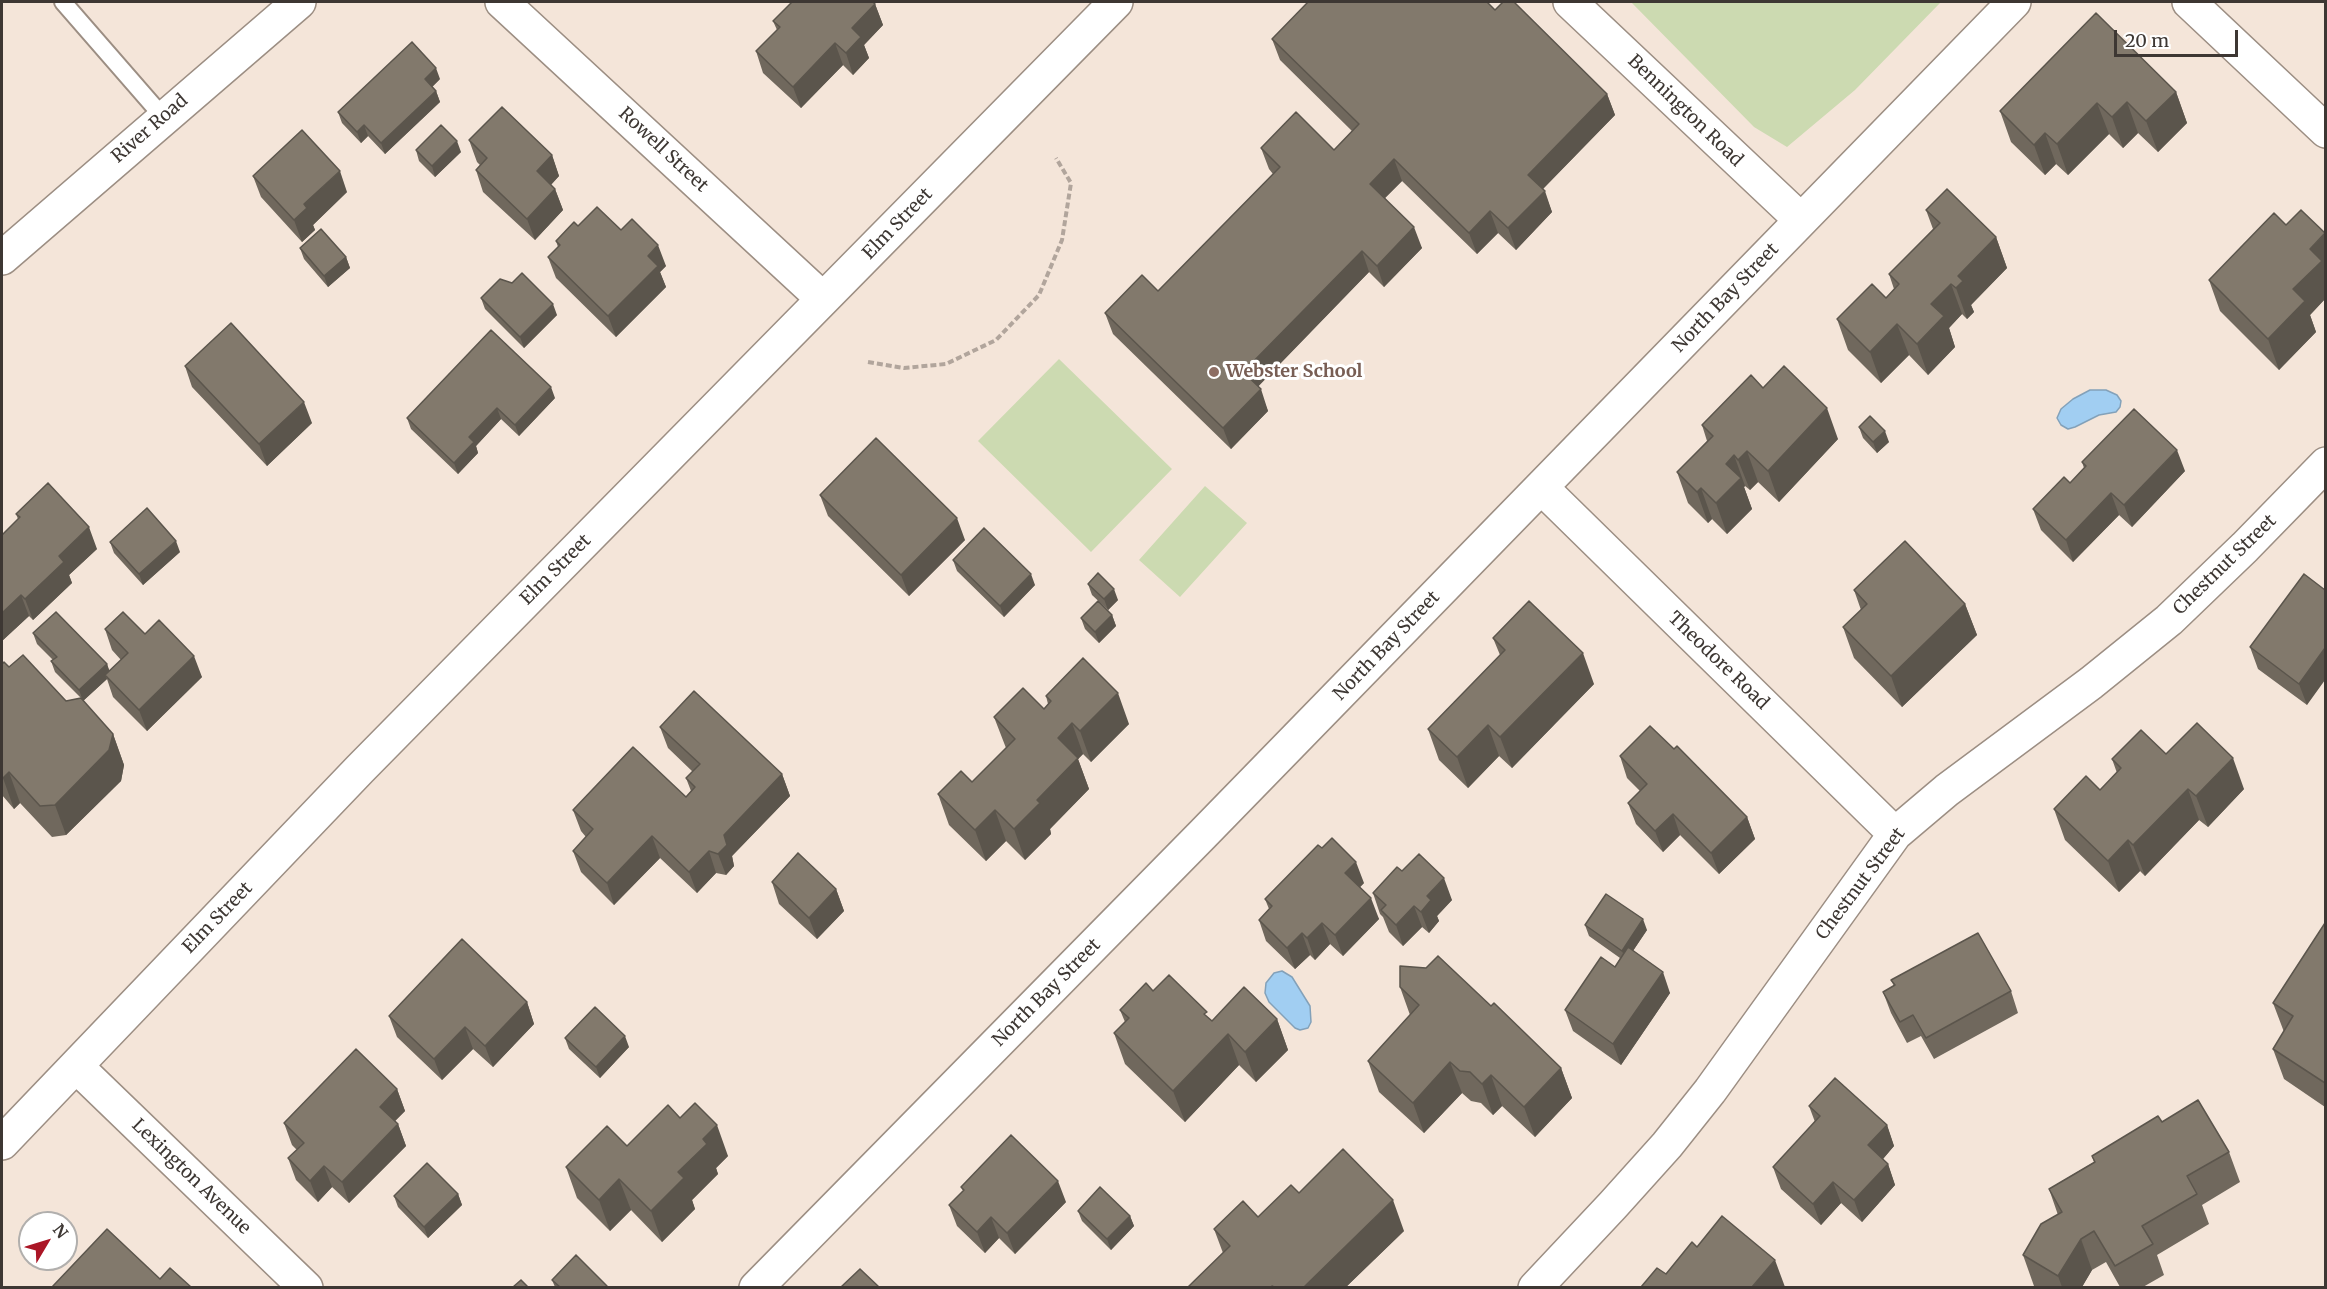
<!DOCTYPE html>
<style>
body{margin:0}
#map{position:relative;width:2327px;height:1289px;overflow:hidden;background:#f4e5d9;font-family:Merriweather,serif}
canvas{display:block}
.frame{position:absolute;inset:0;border:3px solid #3d3733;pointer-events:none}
.north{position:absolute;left:18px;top:1211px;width:60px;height:60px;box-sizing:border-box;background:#fff;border:2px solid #b1afad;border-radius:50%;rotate:52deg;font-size:16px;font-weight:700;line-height:24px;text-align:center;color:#3d3733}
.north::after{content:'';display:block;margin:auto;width:21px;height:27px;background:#ab1626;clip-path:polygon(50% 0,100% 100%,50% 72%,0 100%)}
.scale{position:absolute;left:2114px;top:30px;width:124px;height:27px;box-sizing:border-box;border:3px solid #3d3733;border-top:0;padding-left:8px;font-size:18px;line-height:21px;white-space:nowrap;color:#3d3733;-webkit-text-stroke:4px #fff;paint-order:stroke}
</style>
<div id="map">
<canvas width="2327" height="1289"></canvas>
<div class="frame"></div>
<div class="north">N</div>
<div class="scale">20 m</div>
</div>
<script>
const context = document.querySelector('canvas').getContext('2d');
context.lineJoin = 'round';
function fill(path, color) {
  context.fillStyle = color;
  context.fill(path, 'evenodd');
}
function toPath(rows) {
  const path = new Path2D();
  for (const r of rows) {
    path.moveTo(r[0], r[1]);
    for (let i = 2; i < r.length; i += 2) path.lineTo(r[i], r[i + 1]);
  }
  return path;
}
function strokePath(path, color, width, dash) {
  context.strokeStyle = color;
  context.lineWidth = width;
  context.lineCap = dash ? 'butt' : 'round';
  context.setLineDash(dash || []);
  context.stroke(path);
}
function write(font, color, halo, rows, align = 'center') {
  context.font = font + ' Merriweather,serif';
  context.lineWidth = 6;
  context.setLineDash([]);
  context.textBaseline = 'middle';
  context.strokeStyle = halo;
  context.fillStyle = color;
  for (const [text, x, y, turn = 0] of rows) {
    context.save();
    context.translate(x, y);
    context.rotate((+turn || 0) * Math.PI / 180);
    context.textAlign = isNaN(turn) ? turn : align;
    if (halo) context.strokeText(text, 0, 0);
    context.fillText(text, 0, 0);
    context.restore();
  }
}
fill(toPath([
 [1631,2,1941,2,1855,90,1787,147,1754,127],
 [1059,359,1172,469,1091,552,978,441],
 [1205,486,1247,523,1180,597,1139,560]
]), '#ccdab1');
const water = toPath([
 [2090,390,2106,390,2117,395,2121,401,2120,407,2116,412,2099,415,2075,427,2068,429,2061,425,2057,418,2061,409,2073,399,2090,390],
 [1282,971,1292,977,1310,1006,1311,1022,1308,1028,1300,1030,1295,1028,1269,1002,1265,993,1266,983,1274,973,1282,971]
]);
fill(water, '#a1cef2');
strokePath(water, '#83a1b9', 1.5);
const service = toPath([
 [63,2,164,118]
]);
const minor = toPath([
 [502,2,823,299],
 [1570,2,1801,220],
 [2189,2,2326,131],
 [1542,488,1895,834],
 [76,1066,306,1288],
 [2,1143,360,769,1116,2],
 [756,1288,1202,835,2014,2],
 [1535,1288,1613,1205,1667,1145,1710,1091,1895,834,1947,790,2091,683,2169,620,2245,547,2326,464]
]);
const tertiary = toPath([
 [2,258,299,2]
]);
strokePath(service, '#9c8e83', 20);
strokePath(minor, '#9c8e83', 36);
strokePath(tertiary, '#9c8e83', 36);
strokePath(toPath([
 [868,362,904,368,946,364,996,340,1039,295,1062,240,1071,183,1056,158]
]), '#b1a59c', 4, [6, 3]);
strokePath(service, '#fff', 16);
strokePath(minor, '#fff', 33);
strokePath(tertiary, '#fff', 33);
fill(toPath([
 [875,4,883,25,864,45,869,58,853,75,843,65,801,108,763,73,756,51,777,30,773,21],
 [1495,10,1607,94,1615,115,1543,189,1552,212,1516,250,1498,233,1477,254,1402,181,1385,198,1422,248,1384,287,1369,272,1258,386,1268,411,1231,449,1113,334,1105,313,1158,291,1273,174,1269,169,1261,148,1334,150,1352,131,1280,60,1272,39],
 [440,79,432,87,436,91,440,102,385,154,368,136,361,143,342,123,338,112],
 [2176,92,2187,123,2158,152,2138,133,2123,148,2109,134,2068,175,2056,164,2045,175,2011,142,2000,111],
 [469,140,552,155,559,176,551,185,555,189,563,210,535,240,483,192,476,170,480,165,477,162],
 [416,150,461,152,435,177,419,161],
 [253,176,347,192,313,225,315,230,302,242,261,197],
 [1926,210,1996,237,2007,268,1971,305,1974,312,1967,319,1962,314,1949,328,1955,347,1928,375,1909,355,1881,383,1848,350,1837,319,1886,298,1894,289,1889,274,1933,229],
 [578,226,621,230,666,266,660,272,666,287,616,337,556,278,548,257,558,247,556,241],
 [300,248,346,257,350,268,328,287,304,259],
 [2209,280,2325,299,2310,315,2316,332,2279,370,2220,311],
 [481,298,557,315,524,348,485,309],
 [185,366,312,423,267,466,192,387],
 [1763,388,1838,439,1779,502,1758,482,1750,490,1745,486,1744,487,1752,509,1727,534,1712,519,1708,523,1688,503,1677,472,1707,441,1702,425],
 [555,398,519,436,501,419,476,446,478,453,458,474,411,429,407,418],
 [1859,427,1889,442,1877,453,1863,438],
 [2082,462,2185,471,2132,527,2119,515,2073,562,2041,530,2033,509,2070,483,2084,468],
 [820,495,965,540,909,596,828,516],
 [16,514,97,549,69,575,72,583,33,620,29,616,2,641,2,535,18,519],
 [110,542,180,552,143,585,114,553],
 [953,560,1035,585,1004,617,957,571],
 [1088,584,1118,600,1108,610,1092,595],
 [1854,590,1965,604,1977,635,1902,707,1854,658,1843,627,1861,610],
 [2325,590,2307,705,2258,669,2250,647],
 [1112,615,1116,626,1099,643,1085,629,1081,618],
 [105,629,145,634,202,677,147,731,113,697,107,679,83,701,113,734,124,765,121,781,66,835,52,837,20,803,14,809,2,795,2,664,9,667,66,701,81,698,55,672,51,661,53,660,37,644,33,633,107,664,109,671,121,660,112,650],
 [1493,638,1594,684,1512,768,1499,756,1468,788,1439,760,1428,729,1500,655],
 [1046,696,1129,724,1091,762,1083,754,1078,759,1089,789,1050,829,1051,834,1025,860,1006,841,986,861,949,825,938,794,972,782,1006,748,994,717,1044,709,1048,704],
 [660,727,782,774,790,796,732,856,734,866,726,875,716,873,697,893,660,858,614,905,581,872,573,851,586,837,581,831,573,810,686,797,691,791,686,778,693,772,668,748],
 [1674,749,1747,817,1755,839,1719,874,1680,835,1663,852,1636,824,1628,803,1640,791,1627,778,1620,756],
 [2166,754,2244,789,2208,827,2199,820,2145,876,2140,871,2119,892,2065,840,2054,809,2100,790,2117,773,2112,759],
 [1402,871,1452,900,1437,916,1439,921,1429,933,1422,927,1403,946,1389,932,1383,917,1380,914,1373,893],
 [772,882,836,889,844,911,817,939,779,904],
 [1364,883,1360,887,1379,919,1343,956,1330,944,1315,960,1310,955,1295,969,1266,941,1259,920,1269,909,1265,899],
 [2325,923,2325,1107,2284,1079,2273,1049,2284,1032,2273,1003],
 [1585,925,1647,930,1633,951,1670,993,1621,1065,1573,1031,1565,1010,1615,967,1620,958,1589,936],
 [1891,980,2011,991,2018,1013,1934,1059,1921,1036,1907,1043,1891,1013,1883,992,1894,986],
 [1400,987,1491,1006,1561,1068,1572,1098,1535,1137,1502,1106,1493,1115,1481,1103,1471,1101,1462,1093,1424,1133,1379,1092,1368,1061,1410,1015],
 [1153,991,1209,1019,1212,1021,1277,1019,1288,1050,1256,1082,1239,1065,1185,1122,1125,1064,1114,1033,1125,1022,1120,1010],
 [527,1002,534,1024,493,1067,473,1049,442,1080,397,1037,389,1016],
 [565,1038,629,1047,600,1078,569,1049],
 [397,1089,405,1111,395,1121,398,1124,406,1146,349,1203,332,1187,318,1202,296,1180,288,1158,297,1150,292,1145,284,1123],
 [1809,1106,1887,1125,1894,1146,1883,1159,1888,1164,1895,1185,1862,1222,1841,1203,1821,1225,1781,1189,1773,1167,1815,1122],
 [680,1118,728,1156,716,1168,718,1174,692,1200,695,1209,662,1242,631,1210,610,1231,577,1198,566,1167,627,1146],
 [2162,1122,2229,1152,2240,1182,2202,1205,2209,1224,2157,1255,2164,1275,2143,1287,2120,1287,2106,1262,2092,1270,2082,1287,2037,1287,2034,1286,2023,1255,2058,1215,2049,1189,2094,1162,2092,1156],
 [961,1187,1066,1202,1015,1254,999,1238,985,1253,957,1226,949,1205,963,1191],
 [1299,1193,1404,1231,1346,1287,1188,1287,1223,1253,1214,1229,1258,1217],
 [458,1194,462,1205,428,1238,398,1207,394,1196],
 [1078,1211,1130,1216,1134,1226,1111,1250,1082,1221],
 [552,1280,608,1287,555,1287]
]), '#70685d');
fill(toPath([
 [875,4,883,25,864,45,869,58,853,75,846,53,852,28],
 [835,43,843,65,801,108,793,87],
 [436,68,440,79,429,90,425,79],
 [436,91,440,102,385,154,381,143],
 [2176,92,2187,123,2158,152,2146,121],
 [1607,94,1615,115,1536,196,1528,175],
 [2127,102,2138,133,2123,148,2112,117],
 [2097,103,2109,134,2068,175,2057,144],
 [364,125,368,136,361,143,357,132],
 [2045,133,2056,164,2045,175,2034,145],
 [457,141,461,152,435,177,432,166],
 [552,155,559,176,544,192,537,171],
 [1394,159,1402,181,1378,205,1370,184],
 [340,171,347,192,313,225,315,230,302,242,294,220,304,204],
 [555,189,563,210,535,240,527,219],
 [1545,191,1552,212,1516,250,1508,228],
 [1490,211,1498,233,1477,254,1469,233],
 [1414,227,1422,248,1384,287,1377,266],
 [2325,233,2325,299,2310,315,2316,332,2279,370,2268,339,2293,289,2310,249],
 [1996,237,2007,268,1971,305,1974,312,1967,319,1956,288,1958,276],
 [658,245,666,266,660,272,666,287,616,337,608,316,648,256],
 [1362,251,1369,272,1251,394,1243,372],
 [346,257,350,268,328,287,324,276],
 [1951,284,1962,314,1949,328,1955,347,1928,375,1917,344,1931,304],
 [553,304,557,315,524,348,520,337],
 [1897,324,1909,355,1881,383,1870,352],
 [551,387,555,398,519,436,515,425],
 [1261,389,1268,411,1231,449,1223,428],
 [304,402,312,423,267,466,259,444],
 [497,408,501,419,476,446,478,453,458,474,454,463,469,437],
 [1827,408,1838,439,1779,502,1768,471],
 [1885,431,1889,442,1877,453,1873,442],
 [2177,450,2185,471,2132,527,2124,505],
 [1747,451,1758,482,1750,490,1738,460],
 [1734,455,1745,486,1744,487,1752,509,1727,534,1716,503,1726,464],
 [1701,488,1712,519,1708,523,1697,492],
 [2111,493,2119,515,2073,562,2066,540],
 [957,518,965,540,909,596,901,575],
 [89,527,97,549,69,575,72,583,33,620,25,599,59,556],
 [176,541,180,552,143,585,139,574],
 [1031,574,1035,585,1004,617,1000,606],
 [1114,589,1118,600,1108,610,1104,599],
 [21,595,29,616,2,641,2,613],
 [1965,604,1977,635,1902,707,1891,676],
 [1112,615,1116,626,1099,643,1095,632],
 [2325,648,2325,680,2307,705,2299,684],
 [1583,653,1594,684,1512,768,1500,737],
 [194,656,202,677,147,731,139,710],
 [107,664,111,675,105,675,107,679,83,701,79,690],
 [1118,693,1129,724,1091,762,1080,731],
 [1072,723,1083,754,1078,759,1089,789,1050,829,1051,834,1025,860,1014,829,1037,800,1058,738],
 [1488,725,1499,756,1468,788,1457,757],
 [113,734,124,765,121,781,66,835,55,805],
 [2233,758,2244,789,2208,827,2196,796],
 [9,772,20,803,14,809,3,778],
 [782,774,790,796,732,856,734,866,726,875,718,854,724,835],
 [2188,789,2199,820,2145,876,2133,845],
 [995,810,1006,841,986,861,975,830],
 [1673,814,1680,835,1663,852,1655,831],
 [1747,817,1755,839,1719,874,1711,853],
 [652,836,660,858,614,905,607,883],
 [2128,840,2140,871,2119,892,2108,861],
 [709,851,716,873,697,893,689,872],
 [1356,862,1364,883,1353,894,1345,873],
 [1444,878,1452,900,1437,916,1439,921,1429,933,1421,912,1427,896],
 [836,889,844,911,817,939,809,918],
 [1371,898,1379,919,1343,956,1335,935],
 [1414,906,1422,927,1403,946,1396,925],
 [1643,919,1647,930,1626,961,1622,951],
 [1322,923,1330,944,1315,960,1307,938],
 [1302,933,1310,955,1295,969,1287,948],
 [1663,972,1670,993,1621,1065,1613,1044],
 [527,1002,534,1024,493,1067,485,1046],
 [1277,1019,1288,1050,1256,1082,1245,1052],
 [465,1027,473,1049,442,1080,434,1059],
 [1228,1034,1239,1065,1185,1122,1173,1091],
 [625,1036,629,1047,600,1078,596,1067],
 [1450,1062,1462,1093,1424,1133,1413,1103],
 [1561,1068,1572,1098,1535,1137,1524,1107],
 [1491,1075,1502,1106,1493,1115,1482,1084],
 [397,1089,405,1111,388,1128,380,1107],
 [398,1124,406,1146,349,1203,342,1182],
 [717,1125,728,1156,716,1168,718,1174,692,1200,695,1209,662,1242,651,1211,703,1139],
 [1887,1125,1894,1146,1876,1167,1868,1145],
 [1888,1164,1895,1185,1862,1222,1854,1200],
 [324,1166,332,1187,318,1202,310,1181],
 [619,1179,631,1210,610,1231,599,1200],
 [1058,1181,1066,1202,1015,1254,1007,1233],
 [1833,1182,1841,1203,1821,1225,1813,1204],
 [458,1194,462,1205,428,1238,424,1227],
 [1393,1200,1404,1231,1346,1287,1304,1287],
 [1130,1216,1134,1226,1111,1250,1107,1239],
 [991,1217,999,1238,985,1253,977,1232],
 [2081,1239,2092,1270,2082,1287,2062,1287,2058,1276],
 [1775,1260,1785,1287,1752,1287]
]), '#5b554c');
const building = toPath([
 [792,2,873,2,875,4,852,28,861,37,846,53,835,43,793,87,756,51,780,27,773,21,792,2],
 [1308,2,1487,2,1495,10,1503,2,1514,2,1607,94,1528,175,1545,191,1508,228,1490,211,1469,233,1394,159,1370,184,1414,227,1377,266,1362,251,1243,372,1261,389,1223,428,1105,313,1142,275,1158,291,1280,167,1261,148,1296,112,1334,150,1359,124,1272,39,1308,2],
 [2096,13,2176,92,2146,121,2127,102,2112,117,2097,103,2057,144,2045,133,2034,145,2000,111,2096,13],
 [412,42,436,68,425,79,436,91,381,143,364,125,357,132,338,112,412,42],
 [502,107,552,155,537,171,555,189,527,219,476,170,487,158,469,140,502,107],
 [441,125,457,141,432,166,416,150,441,125],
 [302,130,340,171,304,204,307,208,294,220,253,176,302,130],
 [1947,189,1996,237,1958,276,1963,281,1956,288,1951,284,1931,304,1944,316,1917,344,1897,324,1870,352,1837,319,1872,284,1886,298,1899,284,1889,274,1940,223,1926,210,1947,189],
 [597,207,621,230,632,219,658,245,648,256,658,266,608,316,548,257,560,245,556,241,574,222,578,226,597,207],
 [2301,210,2325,233,2310,249,2322,261,2293,289,2305,301,2268,339,2209,280,2274,213,2286,225,2301,210],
 [321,229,346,257,324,276,300,248,321,229],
 [522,273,553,304,520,337,481,298,500,279,512,283,522,273],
 [231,323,304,402,259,444,185,366,231,323],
 [491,330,551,387,515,425,497,408,469,437,474,442,454,463,407,418,491,330],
 [1784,366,1827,408,1768,471,1747,451,1738,460,1734,455,1726,464,1741,478,1716,503,1701,488,1697,492,1677,472,1713,436,1702,425,1751,375,1763,388,1784,366],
 [2134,409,2177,450,2124,505,2111,493,2066,540,2033,509,2064,477,2070,483,2086,466,2082,462,2134,409],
 [1870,416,1885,431,1873,442,1859,427,1870,416],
 [876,438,957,518,901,575,820,495,876,438],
 [48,483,89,527,59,556,64,562,25,599,21,595,2,613,2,535,20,517,16,514,48,483],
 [147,508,176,541,139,574,110,542,147,508],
 [984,528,1031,574,1000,606,953,560,984,528],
 [1905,541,1965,604,1891,676,1843,627,1867,604,1854,590,1905,541],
 [1098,573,1114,589,1104,599,1088,584,1098,573],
 [2304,574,2325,590,2325,648,2299,684,2250,647,2304,574],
 [1098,601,1112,615,1095,632,1081,618,1098,601],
 [1529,601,1583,653,1500,737,1488,725,1457,757,1428,729,1505,650,1493,638,1529,601],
 [56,612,107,664,79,690,51,661,57,657,33,633,56,612],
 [123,612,145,634,159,620,194,656,139,710,105,675,128,653,105,629,123,612],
 [23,655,66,701,81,698,113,734,109,750,55,805,40,806,9,772,3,778,2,777,2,664,4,662,9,667,23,655],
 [1083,658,1118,693,1080,731,1072,723,1058,738,1078,758,1037,800,1040,803,1014,829,995,810,975,830,938,794,961,771,972,782,1015,739,994,717,1023,688,1044,709,1051,701,1046,696,1083,658],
 [694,691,782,774,724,835,727,845,718,854,709,851,689,872,652,836,607,883,573,851,593,829,573,810,633,747,686,797,695,787,686,778,700,764,660,727,694,691],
 [2197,723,2233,758,2196,796,2188,789,2133,845,2128,840,2108,861,2054,809,2086,776,2100,790,2121,768,2112,759,2141,730,2166,754,2197,723],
 [1650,726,1674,749,1677,746,1747,817,1711,853,1673,814,1655,831,1628,803,1647,784,1620,756,1650,726],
 [1332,838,1356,862,1345,873,1371,898,1335,935,1322,923,1307,938,1302,933,1287,948,1259,920,1272,906,1265,899,1318,845,1322,848,1332,838],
 [798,853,836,889,809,918,772,882,798,853],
 [1419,854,1444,878,1427,896,1431,900,1421,912,1414,906,1396,925,1381,910,1386,905,1373,893,1397,867,1402,871,1419,854],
 [1606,894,1643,919,1622,951,1585,925,1606,894],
 [2325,923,2325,1083,2273,1049,2293,1016,2273,1003,2325,923],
 [1978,933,2011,991,1926,1038,1913,1015,1900,1022,1883,992,1895,985,1891,980,1978,933],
 [462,939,527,1002,485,1046,465,1027,434,1059,389,1016,462,939],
 [1628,947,1663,972,1613,1044,1565,1010,1601,957,1615,967,1628,947],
 [1438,956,1491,1006,1494,1003,1561,1068,1524,1107,1491,1075,1482,1084,1470,1072,1460,1071,1450,1062,1413,1103,1368,1061,1419,1005,1400,987,1400,966,1426,968,1438,956],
 [1169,975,1207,1012,1204,1014,1212,1021,1244,987,1277,1019,1245,1052,1228,1034,1173,1091,1114,1033,1129,1018,1120,1010,1146,983,1153,991,1169,975],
 [595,1007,625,1036,596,1067,565,1038,595,1007],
 [356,1049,397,1089,380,1107,398,1124,342,1182,324,1166,310,1181,288,1158,304,1143,284,1123,356,1049],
 [1835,1078,1887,1125,1868,1145,1888,1164,1854,1200,1833,1182,1813,1204,1773,1167,1820,1116,1809,1106,1835,1078],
 [2198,1100,2229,1152,2187,1176,2197,1194,2142,1226,2153,1244,2115,1266,2094,1231,2081,1239,2058,1276,2023,1255,2041,1224,2062,1212,2049,1189,2095,1162,2092,1156,2158,1116,2162,1122,2198,1100],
 [695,1103,717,1125,703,1139,707,1144,678,1172,684,1178,651,1211,619,1179,599,1200,566,1167,607,1126,627,1146,668,1105,680,1118,695,1103],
 [1011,1135,1058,1181,1007,1233,991,1217,977,1232,949,1205,964,1190,961,1187,1011,1135],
 [1343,1149,1393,1200,1304,1287,1274,1287,1272,1286,1271,1287,1188,1287,1230,1246,1214,1229,1243,1201,1258,1217,1291,1185,1299,1193,1343,1149],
 [427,1163,458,1194,424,1227,394,1196,427,1163],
 [1100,1187,1130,1216,1107,1239,1078,1211,1100,1187],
 [1722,1216,1775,1260,1752,1287,1641,1287,1657,1268,1666,1274,1692,1242,1697,1247,1722,1216],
 [107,1229,160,1279,170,1268,191,1287,52,1287,107,1229],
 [576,1255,607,1286,606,1287,560,1287,552,1280,576,1255],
 [860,1269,879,1287,841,1287,860,1269],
 [521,1280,528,1287,513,1287,521,1280]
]);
fill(building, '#82796c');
strokePath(building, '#5b554c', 1.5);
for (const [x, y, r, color] of [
 [1214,372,6,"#8d6e63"]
]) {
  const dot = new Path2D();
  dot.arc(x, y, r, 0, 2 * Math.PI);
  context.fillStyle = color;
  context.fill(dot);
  strokePath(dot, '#fff', 2);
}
write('18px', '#3d3733', '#fff', [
 ["Bennington Road",1685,111,44],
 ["River Road",150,129,-41],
 ["Rowell Street",663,150,43],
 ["Elm Street",898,224,-46],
 ["North Bay Street",1726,298,-46],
 ["Chestnut Street",2225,565,-44],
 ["Elm Street",556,570,-45],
 ["North Bay Street",1387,646,-46],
 ["Theodore Road",1718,661,44],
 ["Chestnut Street",1861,884,-53],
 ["Elm Street",218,918,-46],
 ["North Bay Street",1047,993,-45],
 ["Lexington Avenue",191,1177,44]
]);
write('bold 18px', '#785e54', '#fff', [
 ["Webster School",1226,372]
], 'left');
</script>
